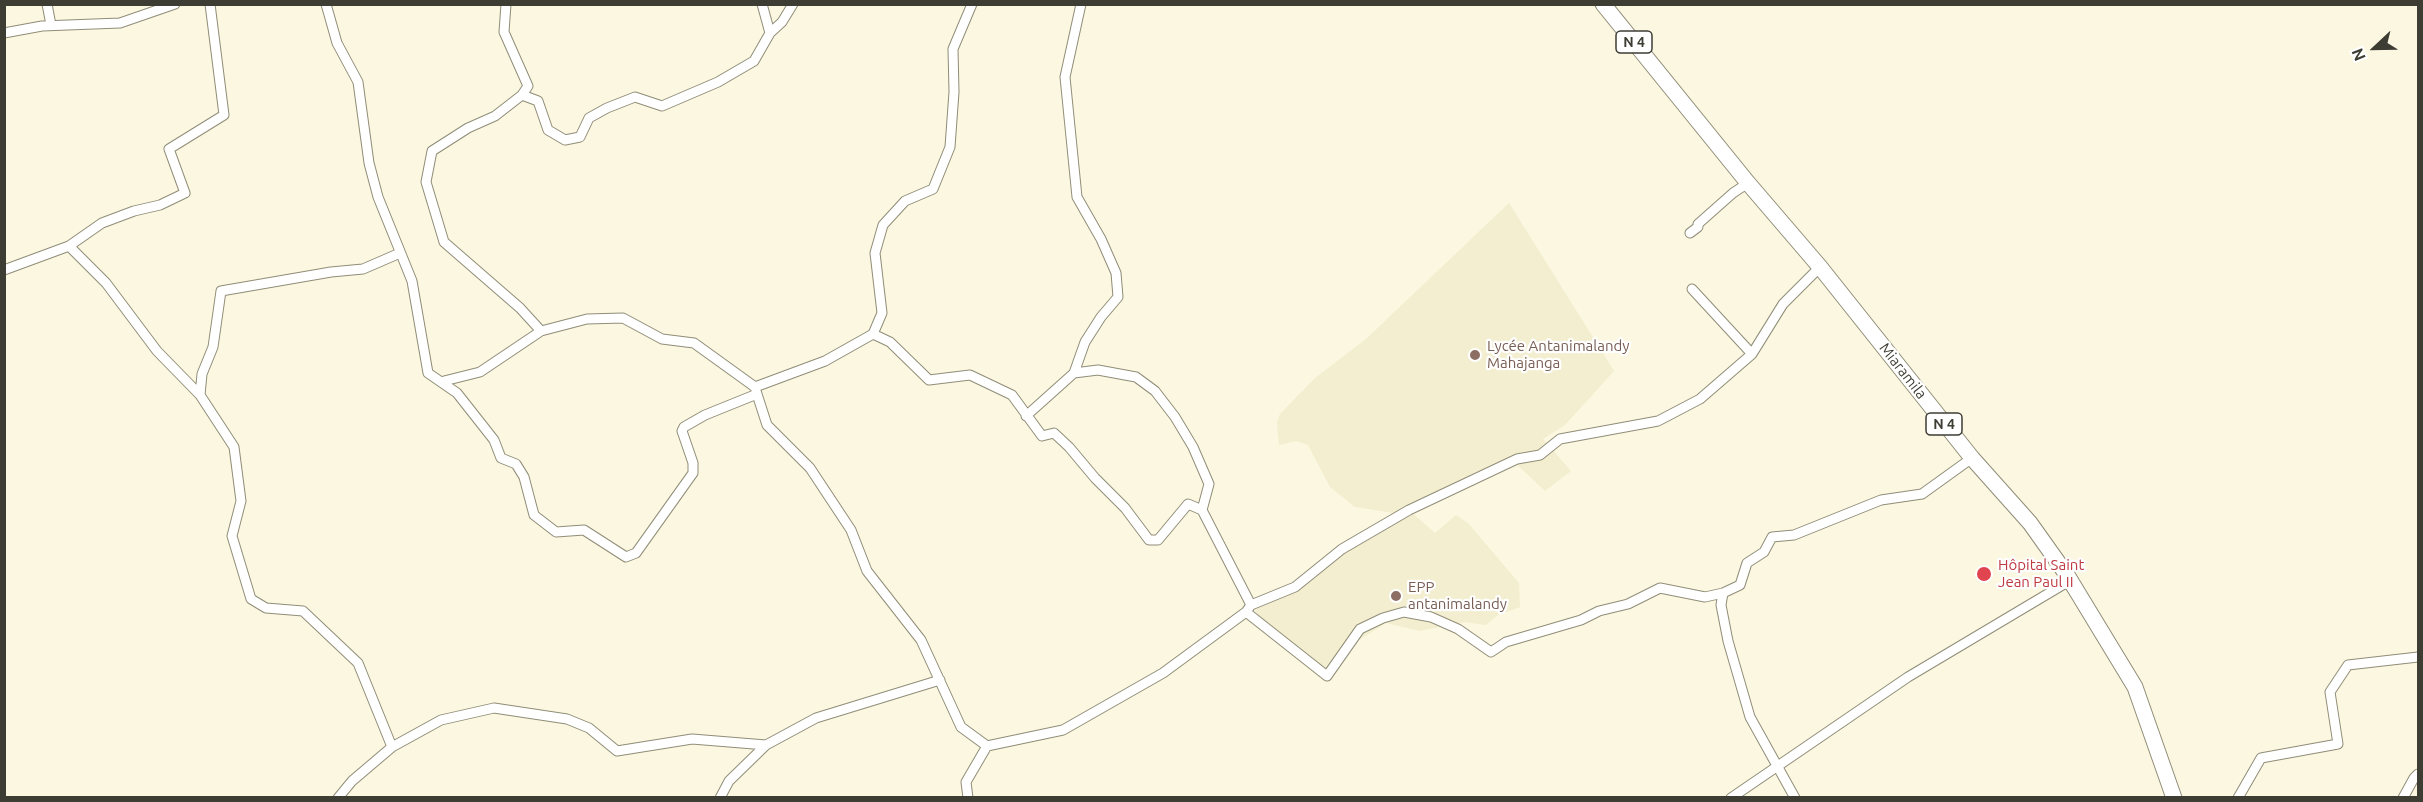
<!DOCTYPE html>
<meta charset="utf-8">
<style>
body{margin:0}
#map{position:relative;width:2423px;height:802px;overflow:hidden;background:#fbf7e0;font-family:Ubuntu,sans-serif}
canvas{display:block}
.frame{position:absolute;inset:0;border:6px solid #3e3d34;pointer-events:none}
.north{position:absolute;left:2345px;top:18px;width:60px;height:60px;-webkit-text-stroke:4px #fff;paint-order:stroke;rotate:248deg;font-size:16px;font-weight:700;line-height:24px;text-align:center;color:#3e3d34}
.north::after{content:'';display:block;margin:auto;width:21px;height:27px;background:#3e3d34;clip-path:polygon(50% 0,100% 100%,50% 72%,0 100%)}
</style>
<div id="map">
<canvas width="2423" height="802"></canvas>
<div class="frame"></div>
<div class="north">N</div>
</div>
<script>
const context = document.querySelector('canvas').getContext('2d');
context.lineJoin = 'round';
function fill(path, color) {
  context.fillStyle = color;
  context.fill(path, 'evenodd');
}
function toPath(rows) {
  const path = new Path2D();
  for (const r of rows) {
    path.moveTo(r[0], r[1]);
    for (let i = 2; i < r.length; i += 2) path.lineTo(r[i], r[i + 1]);
  }
  return path;
}
function strokePath(path, color, width, dash) {
  context.strokeStyle = color;
  context.lineWidth = width;
  context.lineCap = dash ? 'butt' : 'round';
  context.setLineDash(dash || []);
  context.stroke(path);
}
function write(font, color, halo, rows, align = 'center') {
  context.font = font + ' Ubuntu,sans-serif';
  context.lineWidth = 4.5;
  context.setLineDash([]);
  context.textBaseline = 'middle';
  context.strokeStyle = halo;
  context.fillStyle = color;
  for (const [text, x, y, turn = 0] of rows) {
    context.save();
    context.translate(x, y);
    context.rotate((+turn || 0) * Math.PI / 180);
    context.textAlign = isNaN(turn) ? turn : align;
    if (halo) context.strokeText(text, 0, 0);
    context.fillText(text, 0, 0);
    context.restore();
  }
}
fill(toPath([
 [1509,203,1614,371,1565,425,1543,439,1571,471,1545,491,1510,458,1476,472,1448,488,1394,513,1355,507,1330,487,1308,445,1296,441,1279,445,1277,422,1280,414,1315,378,1366,339],
 [1409,510,1435,533,1456,515,1468,523,1519,583,1520,607,1498,615,1486,625,1465,622,1420,631,1386,623,1348,647,1336,664,1320,675,1274,637,1251,605,1295,587,1342,549]
]), '#f3eecf');
const street = toPath([
 [47,4,51,25],
 [326,4,337,43,358,82,369,163,378,197,412,281,428,373,457,393,494,440,501,458,516,464,524,477,534,515,556,532,584,530,626,557,636,553,693,473,693,463,682,431,684,427,705,415,757,394],
 [506,4,504,32,528,86,522,95,495,116,468,128,432,151,426,182,444,242,520,308,541,331],
 [4,33,42,26,120,23,175,4],
 [770,33,782,22,793,4],
 [522,95,538,101,548,130,565,140,580,137,589,118,607,108,635,97,662,106,718,82,754,61,770,33,762,4],
 [1690,233,1698,227,1698,224,1733,193,1748,183],
 [69,246,102,223,134,211,160,205,185,193,169,149,224,115,210,4],
 [4,270,69,246,106,283,157,351,200,395,234,447,241,501,232,536,251,599,266,608,303,611,358,663,392,747],
 [1692,289,1752,354],
 [873,334,890,342,929,380,970,375,1012,395,1042,436,1054,433,1069,447,1095,478,1125,508,1149,540,1158,540,1188,504,1202,510,1251,605],
 [1074,373,1098,370,1136,377,1155,391,1175,417,1193,447,1209,484,1202,510],
 [444,381,480,372,541,331,587,319,623,318,662,339,694,343,755,387,825,361,873,334,882,313,875,253,883,225,905,201,933,189,950,147,954,92,953,49,972,4],
 [756,391,767,425,810,468,851,530,867,571,921,640,961,727,987,746],
 [200,395,202,374,213,347,221,291,331,272,363,269,400,253],
 [1026,416,1074,373,1085,342,1101,317,1118,297,1116,273,1101,239,1077,197,1065,77,1081,4],
 [1246,612,1327,676,1360,629,1383,618,1404,612,1431,617,1458,629,1491,652,1506,642,1581,620,1599,611,1628,604,1660,588,1705,597,1723,593],
 [338,798,352,781,392,747,441,720,494,708,567,719,589,728,617,751,692,739,766,745],
 [720,798,729,781,766,745,816,718,940,680],
 [968,798,966,782,987,746,1063,730,1163,673,1246,612,1251,605,1295,587,1342,549,1409,510,1517,459,1540,455,1560,439,1658,421,1700,399,1752,354,1783,304,1820,267],
 [1731,798,1908,677,2071,580],
 [1795,798,1750,717,1728,641,1721,605,1723,593,1740,585,1747,563,1764,552,1772,537,1794,535,1881,500,1922,494,1972,458],
 [2238,798,2261,758,2338,744,2330,692,2348,665,2418,657],
 [2403,798,2414,778,2418,774]
]);
const primary = toPath([
 [1603,4,1748,183,1820,267,1972,458,2030,523,2067,575,2135,687,2174,798]
]);
strokePath(street, '#908d78', 11);
strokePath(primary, '#908d78', 17);
strokePath(street, '#fff', 9);
strokePath(primary, '#fff', 15);
for (const [x, y, r, color] of [
 [1475,355,6,"#8d6e63"],
 [1984,574,8,"#e0444e"],
 [1396,596,6,"#8d6e63"]
]) {
  const dot = new Path2D();
  dot.arc(x, y, r, 0, 2 * Math.PI);
  context.fillStyle = color;
  context.fill(dot);
  strokePath(dot, '#fff', 2);
}
for (const [x, y, w] of [
 [1634,42,36],
 [1944,424,36]
]) {
  const box = new Path2D();
  box.roundRect(x - w / 2, y - 11, w, 22, 4.5);
  context.fillStyle = '#fff';
  context.fill(box);
  strokePath(box, '#3e3d34', 1.5);
}
write('bold 14px', '#3e3d34', null, [
 ["N 4",1634,42],
 ["N 4",1944,424]
]);
write('15px', '#785e54', '#fff', [
 ["Lycée Antanimalandy",1487,346],
 ["Mahajanga",1487,363],
 ["EPP",1408,587],
 ["antanimalandy",1408,604]
], 'left');
write('15px', '#3e3d34', '#fff', [
 ["Miaramila",1903,371,52]
]);
write('15px', '#be3a42', '#fff', [
 ["Hôpital Saint",1998,565],
 ["Jean Paul II",1998,582]
], 'left');
</script>
